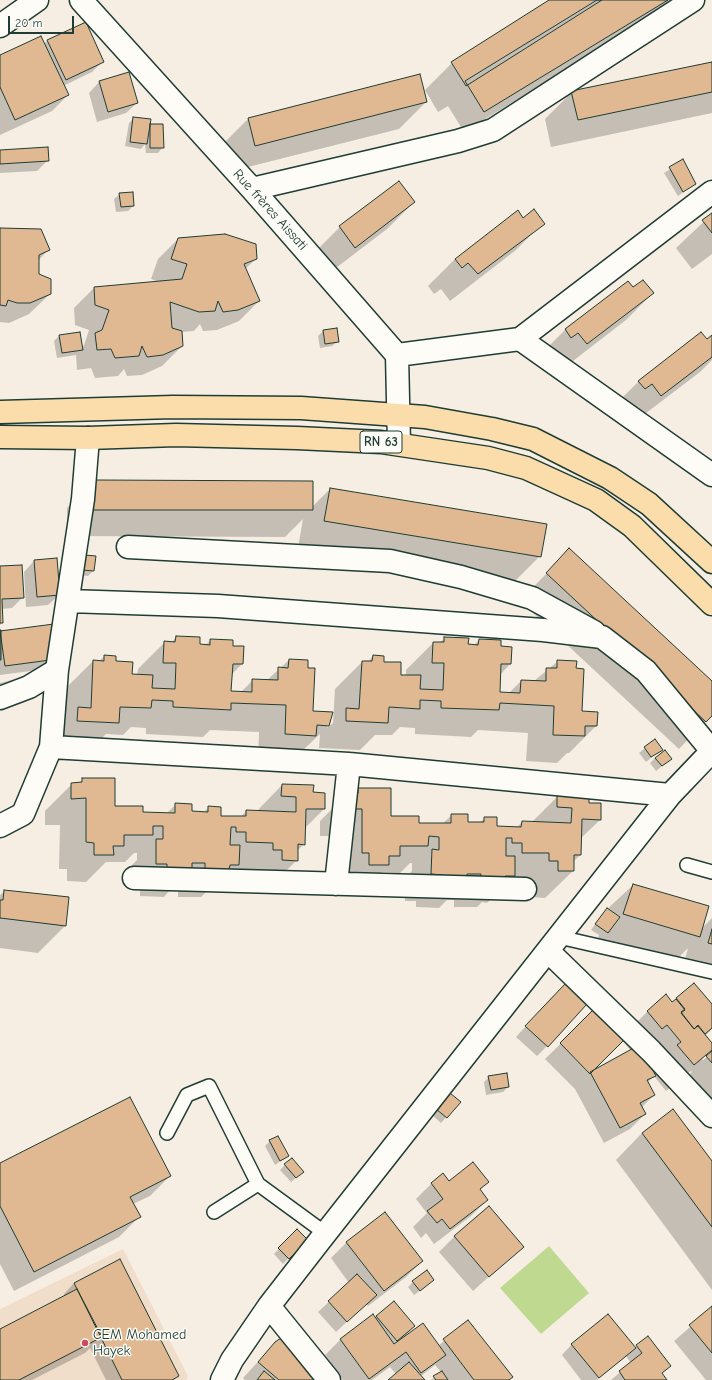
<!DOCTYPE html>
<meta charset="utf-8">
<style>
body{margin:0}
#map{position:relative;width:712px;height:1380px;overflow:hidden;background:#f7eee3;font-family:"Comic Neue",sans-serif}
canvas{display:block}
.scale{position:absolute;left:8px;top:16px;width:66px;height:18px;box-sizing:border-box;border:2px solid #1f3d34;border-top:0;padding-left:5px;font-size:12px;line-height:14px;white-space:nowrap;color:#1f3d34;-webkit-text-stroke:3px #fdfcf7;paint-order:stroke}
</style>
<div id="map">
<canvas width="712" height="1380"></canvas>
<div class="scale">20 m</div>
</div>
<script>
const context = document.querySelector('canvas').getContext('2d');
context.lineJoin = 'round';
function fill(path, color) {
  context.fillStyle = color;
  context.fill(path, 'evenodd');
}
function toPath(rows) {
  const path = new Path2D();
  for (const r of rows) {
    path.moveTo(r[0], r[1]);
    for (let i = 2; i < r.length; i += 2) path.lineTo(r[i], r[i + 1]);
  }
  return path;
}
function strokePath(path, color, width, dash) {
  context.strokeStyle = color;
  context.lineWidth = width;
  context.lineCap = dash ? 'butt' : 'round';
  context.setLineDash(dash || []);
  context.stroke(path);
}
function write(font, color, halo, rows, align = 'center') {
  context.font = font + ' "Comic Neue",sans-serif';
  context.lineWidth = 3;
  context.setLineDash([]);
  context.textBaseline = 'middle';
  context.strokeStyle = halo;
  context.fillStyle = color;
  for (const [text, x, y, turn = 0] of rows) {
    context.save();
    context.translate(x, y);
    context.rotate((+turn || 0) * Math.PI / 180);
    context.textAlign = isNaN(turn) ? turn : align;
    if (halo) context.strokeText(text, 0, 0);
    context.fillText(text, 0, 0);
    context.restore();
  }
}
fill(toPath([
 [123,1249,188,1376,186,1380,0,1380,0,1309]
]), '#f0deca');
fill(toPath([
 [549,1246,589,1293,541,1334,500,1288]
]), '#bfd990');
fill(toPath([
 [551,0,679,0,464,132,448,106,438,112,425,90,452,63],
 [48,40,103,61,92,72,63,86,68,95,52,111,0,135,0,56,44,44],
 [712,63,712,113,551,147,545,119,572,92],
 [419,76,426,102,399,129,228,172,221,146,248,119],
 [99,82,137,103,126,113,97,122,89,93],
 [134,118,149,125,162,125,163,147,158,153,146,153,145,144,141,149,125,146,129,123],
 [0,151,48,160,37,171,0,173],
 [682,161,695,184,678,196,664,173],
 [399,182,414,202,387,229,328,274,313,254,340,227],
 [120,194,133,206,128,211,116,212,114,199],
 [712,214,712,254,692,269,676,248],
 [523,219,543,223,516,250,450,301,441,289,434,294,428,286,455,259],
 [0,229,48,250,38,261,38,275,50,294,29,314,9,323,0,322],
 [178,239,256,259,245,269,259,301,239,321,217,330,203,331,200,324,194,331,181,332,182,346,162,366,142,375,127,376,124,369,118,376,95,378,91,368,77,370,76,355,57,358,54,341,59,336,79,333,82,348,84,345,89,330,75,325,74,308,94,288,159,282,151,279,158,259],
 [628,282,633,289,653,293,626,320,560,371,538,357,565,330],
 [336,329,338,341,332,346,320,348,318,336,323,331],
 [712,336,712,360,700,372,633,423,612,408,639,381],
 [94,481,312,507,330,489,540,556,513,583,298,548,303,519,285,537,67,536,67,508],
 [569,550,712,683,712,715,679,749,520,601],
 [95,557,93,571,88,576,78,575],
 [34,561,59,595,48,605,26,607,24,572],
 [0,567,23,597,12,608,1,609,2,623,0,625],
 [53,625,46,669,0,675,0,632],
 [176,637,199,645,205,645,211,640,232,647,242,664,231,675,230,692,240,693,253,680,266,681,289,660,307,669,312,711,331,713,327,728,333,723,335,689,362,662,368,662,373,656,400,676,406,676,406,670,433,643,439,643,445,638,473,646,479,640,500,647,511,648,510,664,500,675,499,693,509,693,521,681,534,681,558,661,575,669,581,712,596,726,569,753,567,753,557,763,526,761,528,733,478,730,471,737,415,734,415,728,400,727,392,735,375,735,360,750,319,748,320,734,301,752,258,761,259,732,210,730,203,737,146,734,146,728,131,727,123,735,106,734,91,749,51,735,65,722,66,688,93,661,99,661,105,656,131,675,137,675,138,669,165,642,171,643],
 [40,673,44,687,33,697,0,706,0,683],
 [655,740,661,750,646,762,639,753],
 [655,758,671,759,656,771,650,763],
 [83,779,114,807,142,813,167,813,176,804,191,812,203,813,209,807,220,817,241,817,246,811,256,812,282,785,312,793,324,794,324,809,305,828,304,844,297,851,297,860,270,887,246,877,247,869,234,869,211,892,206,892,201,897,178,897,178,890,170,890,164,897,140,896,140,890,129,890,130,867,137,860,137,853,134,853,125,862,106,862,86,882,67,881,67,869,59,869,60,825,45,825,45,811,72,784,78,784],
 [358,789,390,817,418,824,442,824,452,815,467,823,479,823,485,818,496,827,516,828,522,822,532,822,558,796,588,804,600,820,580,839,580,855,573,862,573,871,545,898,531,897,510,880,487,903,482,902,477,907,454,907,454,900,447,900,439,908,416,907,416,901,405,901,405,878,412,871,412,863,410,863,400,873,382,872,372,883,343,892,335,836,320,836,320,821,347,794,353,794],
 [633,885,701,929,712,918,712,979,682,970,688,948,672,964,597,941,599,935,591,930,602,914],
 [5,891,65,926,38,953,0,948,0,895],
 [694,985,712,1006,712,1029,705,1036,712,1044,712,1049,702,1059,703,1060,712,1053,712,1112,680,1084,692,1072,691,1071,666,1091,654,1076,647,1083,654,1095,642,1107,645,1114,630,1129,604,1143,575,1089,545,1059,596,1009,623,1036,648,1011,672,1003],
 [622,1040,631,1051,590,1072],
 [647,1059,655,1069,652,1071],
 [554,995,547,1046,537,1056,516,1037],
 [489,1077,508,1087,503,1092,486,1095,484,1082],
 [445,1099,459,1102,441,1123,432,1115],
 [642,1133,712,1163,712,1290,616,1160],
 [270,1141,288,1156,275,1165,265,1146],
 [0,1164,170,1176,150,1196,133,1204,139,1217,119,1237,14,1291,0,1264],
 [285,1165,297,1177,291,1182,280,1170],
 [449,1182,487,1182,479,1190,487,1200,471,1216,434,1244,426,1233,421,1238,413,1227,427,1213,416,1199,432,1183],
 [297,1230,306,1240,283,1264,274,1254],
 [455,1236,522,1247,473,1291,439,1252],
 [347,1242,422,1261,406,1277,368,1306,366,1304,336,1332,318,1312,349,1283,331,1258],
 [413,1282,428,1285,414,1295,408,1287],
 [74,1283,178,1376,174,1380,106,1380,90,1348,85,1353,32,1380,0,1380,0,1330,65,1297,64,1294],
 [712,1308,712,1380,706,1380,674,1341],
 [373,1315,375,1318,377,1317,414,1326,403,1339,438,1346,468,1321,508,1380,431,1380,441,1372,435,1365,421,1376,424,1380,389,1380,396,1374,390,1367,372,1380,343,1380,325,1355,340,1340],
 [276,1342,320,1380,245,1380,243,1378],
 [572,1344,634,1348,637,1346,669,1366,661,1374,666,1380,611,1380,631,1363,626,1356,597,1380,581,1380,562,1355]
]), '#0003');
const building = toPath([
 [549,0,602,0,466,86,451,62,549,0],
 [597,0,668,0,484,112,465,81,597,0],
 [86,22,104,62,66,80,47,40,86,22],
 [41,36,69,95,15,120,0,87,0,55,41,36],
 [712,62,712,92,578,120,571,91,712,62],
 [129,72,138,103,108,112,99,81,129,72],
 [420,74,427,102,255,146,248,118,420,74],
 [133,117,151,119,147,144,130,142,133,117],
 [150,124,163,124,164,148,150,148,150,124],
 [48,147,49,161,0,164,0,150,48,147],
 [683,159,696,184,683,192,669,167,683,159],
 [399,181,415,202,355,248,339,226,399,181],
 [133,192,134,206,121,207,119,193,133,192],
 [534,209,545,224,478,274,468,263,462,268,455,259,518,210,523,218,534,209],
 [712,213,712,233,702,220,712,213],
 [0,228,41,229,50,250,39,255,39,274,51,279,51,294,30,303,17,303,8,300,6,306,0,305,0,228],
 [225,234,256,244,257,259,244,264,260,301,238,310,223,312,218,301,215,311,199,312,170,302,172,328,182,331,183,346,163,355,147,357,142,346,139,356,115,358,111,349,97,350,95,333,102,330,109,310,95,305,94,287,182,279,187,264,171,259,178,238,225,234],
 [643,280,654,293,587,344,578,333,571,338,565,329,628,281,633,287,643,280],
 [337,328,339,342,325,344,323,330,337,328],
 [80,332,83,350,62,353,59,335,80,332],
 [701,332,707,339,712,335,712,357,661,396,652,384,645,389,638,381,701,332],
 [94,480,313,481,313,510,93,510,94,480],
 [330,488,547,524,541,557,324,521,330,488],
 [569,548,712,681,712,716,706,722,546,573,569,548],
 [84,555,96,556,94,571,82,570,84,555],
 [57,558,60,595,37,597,34,560,57,558],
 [22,565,24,598,2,599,3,623,0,623,0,566,22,565],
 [54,624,58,659,5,666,0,631,54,624],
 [0,630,1,630,1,660,0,660,0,630],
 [176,636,200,637,200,644,210,645,210,639,233,640,233,646,244,646,243,664,233,664,231,691,252,692,252,679,278,680,278,667,288,668,289,659,308,660,308,668,315,668,313,711,333,712,329,726,317,725,316,736,285,734,286,705,231,703,231,710,173,707,173,701,152,700,151,708,120,707,119,723,77,721,78,707,91,708,93,660,104,661,104,655,116,656,116,661,133,662,132,674,153,675,152,688,175,689,176,663,163,663,164,641,175,642,176,636],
 [444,637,469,638,468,644,478,645,479,639,501,640,501,646,512,647,511,664,501,664,500,692,520,693,521,680,546,681,546,668,557,668,557,660,577,661,576,668,584,669,582,711,598,712,597,726,585,726,585,736,553,735,554,706,500,703,499,710,441,708,441,701,420,700,420,709,389,707,388,723,346,721,346,708,359,709,362,661,372,661,373,655,384,656,384,662,401,662,401,675,421,675,420,689,443,690,444,663,432,663,433,642,444,642,444,637],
 [655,739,663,750,651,757,644,747,655,739],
 [665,750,672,759,662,766,655,758,665,750],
 [82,778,115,778,115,806,143,806,143,812,175,813,175,803,192,804,192,811,208,812,208,806,221,807,221,816,246,816,246,810,296,812,296,797,281,796,282,784,314,785,313,792,325,793,325,809,306,809,305,845,298,844,298,861,282,860,282,850,273,850,273,843,246,842,246,832,236,832,236,827,231,827,230,845,240,845,239,865,230,865,229,870,205,870,205,863,192,863,192,870,167,870,167,864,156,864,156,839,163,839,163,826,153,826,153,835,124,835,124,846,113,846,114,855,94,855,94,843,86,842,86,798,71,799,71,783,82,782,82,778],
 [358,788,391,788,391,816,419,816,419,823,451,823,451,814,468,814,468,822,484,822,484,817,497,817,497,826,521,827,522,821,571,823,572,808,557,807,557,795,589,796,589,803,601,803,601,820,582,819,581,855,574,855,574,871,558,871,558,861,549,861,549,853,522,853,522,843,512,843,512,838,506,838,506,856,515,856,515,876,505,876,505,881,480,880,481,874,467,874,467,881,443,880,443,875,431,874,432,849,439,850,439,837,429,836,428,846,400,846,400,856,389,856,389,865,369,865,369,853,362,853,362,809,347,809,347,793,358,793,358,788],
 [633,884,709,906,700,937,623,914,633,884],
 [4,890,69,897,66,926,0,918,0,900,3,900,4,890],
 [607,908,620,917,608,933,595,924,607,908],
 [712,929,712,944,708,943,712,929],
 [694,983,712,1004,712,1028,705,1034,698,1025,694,1029,681,1012,685,1009,676,998,694,983],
 [565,984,587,1004,548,1047,525,1026,565,984],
 [666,994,672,1002,676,999,685,1010,681,1013,694,1029,698,1026,712,1043,712,1050,694,1065,677,1045,681,1042,667,1025,662,1029,647,1011,666,994],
 [596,1007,626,1038,590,1074,560,1043,596,1007],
 [639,1045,656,1076,647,1080,655,1095,640,1103,646,1114,620,1128,590,1072,639,1045],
 [712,1051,712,1063,706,1056,712,1051],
 [507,1073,509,1087,491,1090,488,1076,507,1073],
 [450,1093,461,1102,447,1118,436,1109,450,1093],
 [130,1097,171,1176,130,1197,141,1217,34,1272,0,1206,0,1163,130,1097],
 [673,1109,712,1161,712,1227,642,1133,673,1109],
 [278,1136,289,1156,280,1161,269,1140,278,1136],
 [292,1158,304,1172,296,1178,284,1164,292,1158],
 [473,1162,489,1182,480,1189,488,1200,450,1229,442,1219,437,1223,427,1211,443,1199,431,1183,443,1173,449,1181,473,1162],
 [489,1206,524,1247,489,1277,454,1236,489,1206],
 [385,1212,423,1261,384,1291,346,1242,385,1212],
 [297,1229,308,1240,289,1259,278,1248,297,1229],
 [120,1259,179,1376,172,1380,122,1380,74,1283,120,1259],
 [427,1270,434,1280,420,1291,412,1281,427,1270],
 [357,1274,377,1295,347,1322,328,1301,357,1274],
 [77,1289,102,1337,19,1380,0,1380,0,1329,77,1289],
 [394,1301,415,1326,397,1341,376,1316,394,1301],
 [712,1306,712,1353,689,1325,712,1306],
 [373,1314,394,1344,423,1323,446,1355,421,1373,406,1352,369,1379,340,1339,373,1314],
 [608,1314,636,1348,599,1378,571,1344,608,1314],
 [468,1320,513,1377,509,1380,474,1380,443,1339,468,1320],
 [648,1336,671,1366,662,1373,667,1380,625,1380,619,1371,642,1353,636,1345,648,1336],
 [281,1338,310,1362,321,1380,279,1380,258,1362,275,1342,281,1338],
 [409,1362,425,1380,388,1380,409,1362],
 [264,1371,275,1380,257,1380,264,1371],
 [442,1371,448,1380,436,1380,433,1376,442,1371]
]);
fill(building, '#e0b891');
strokePath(building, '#1f3d34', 1);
const lane = toPath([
 [687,865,712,872],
 [559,937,712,972],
 [167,1133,187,1095,209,1086,258,1184,325,1233],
 [214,1212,258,1184]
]);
const street = toPath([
 [81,0,252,189,397,355,399,444],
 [0,26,37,0],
 [252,189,458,141,493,130,693,0],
 [520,339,712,475],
 [397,355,520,339,712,192],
 [128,547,390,561,461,577,532,598,594,632],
 [68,601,218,606,543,630,602,637,646,671,712,751],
 [0,698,29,687,57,670],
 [51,747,349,764,670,795],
 [0,826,23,814,51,747,57,670,83,499,88,438],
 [134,878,525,889],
 [336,884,349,764],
 [548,951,651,1051,712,1116],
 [269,1306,329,1380],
 [222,1380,232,1360,269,1306,321,1239,670,795,712,751]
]);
const primary = toPath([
 [0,412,173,407,301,408,425,417,492,429,533,439,610,478,649,504,712,562],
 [0,437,88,438,176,435,297,438,381,442,488,458,526,468,596,500,632,526,712,604]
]);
strokePath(lane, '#1f3d34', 16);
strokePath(street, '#1f3d34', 25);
strokePath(primary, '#1f3d34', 25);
strokePath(lane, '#fdfcf7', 13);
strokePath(street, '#fdfcf7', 22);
strokePath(primary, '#fbddab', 22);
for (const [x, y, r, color] of [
 [85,1343,4,"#d1495b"]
]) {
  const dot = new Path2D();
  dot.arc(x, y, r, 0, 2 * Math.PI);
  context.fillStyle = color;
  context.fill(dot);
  strokePath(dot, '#fdfcf7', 1.5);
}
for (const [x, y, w] of [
 [381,442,42]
]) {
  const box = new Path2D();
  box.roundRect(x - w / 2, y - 11, w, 22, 3);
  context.fillStyle = '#fdfcf7';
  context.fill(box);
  strokePath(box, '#1f3d34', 1);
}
write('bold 13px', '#1f3d34', null, [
 ["RN 63",381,442]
]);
write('14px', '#1f3d34', '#fdfcf7', [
 ["Rue frères Aissati",270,210,48]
]);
write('14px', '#1f3d34', '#fdfcf7', [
 ["CEM Mohamed",93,1335],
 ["Hayek",93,1351]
], 'left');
</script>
